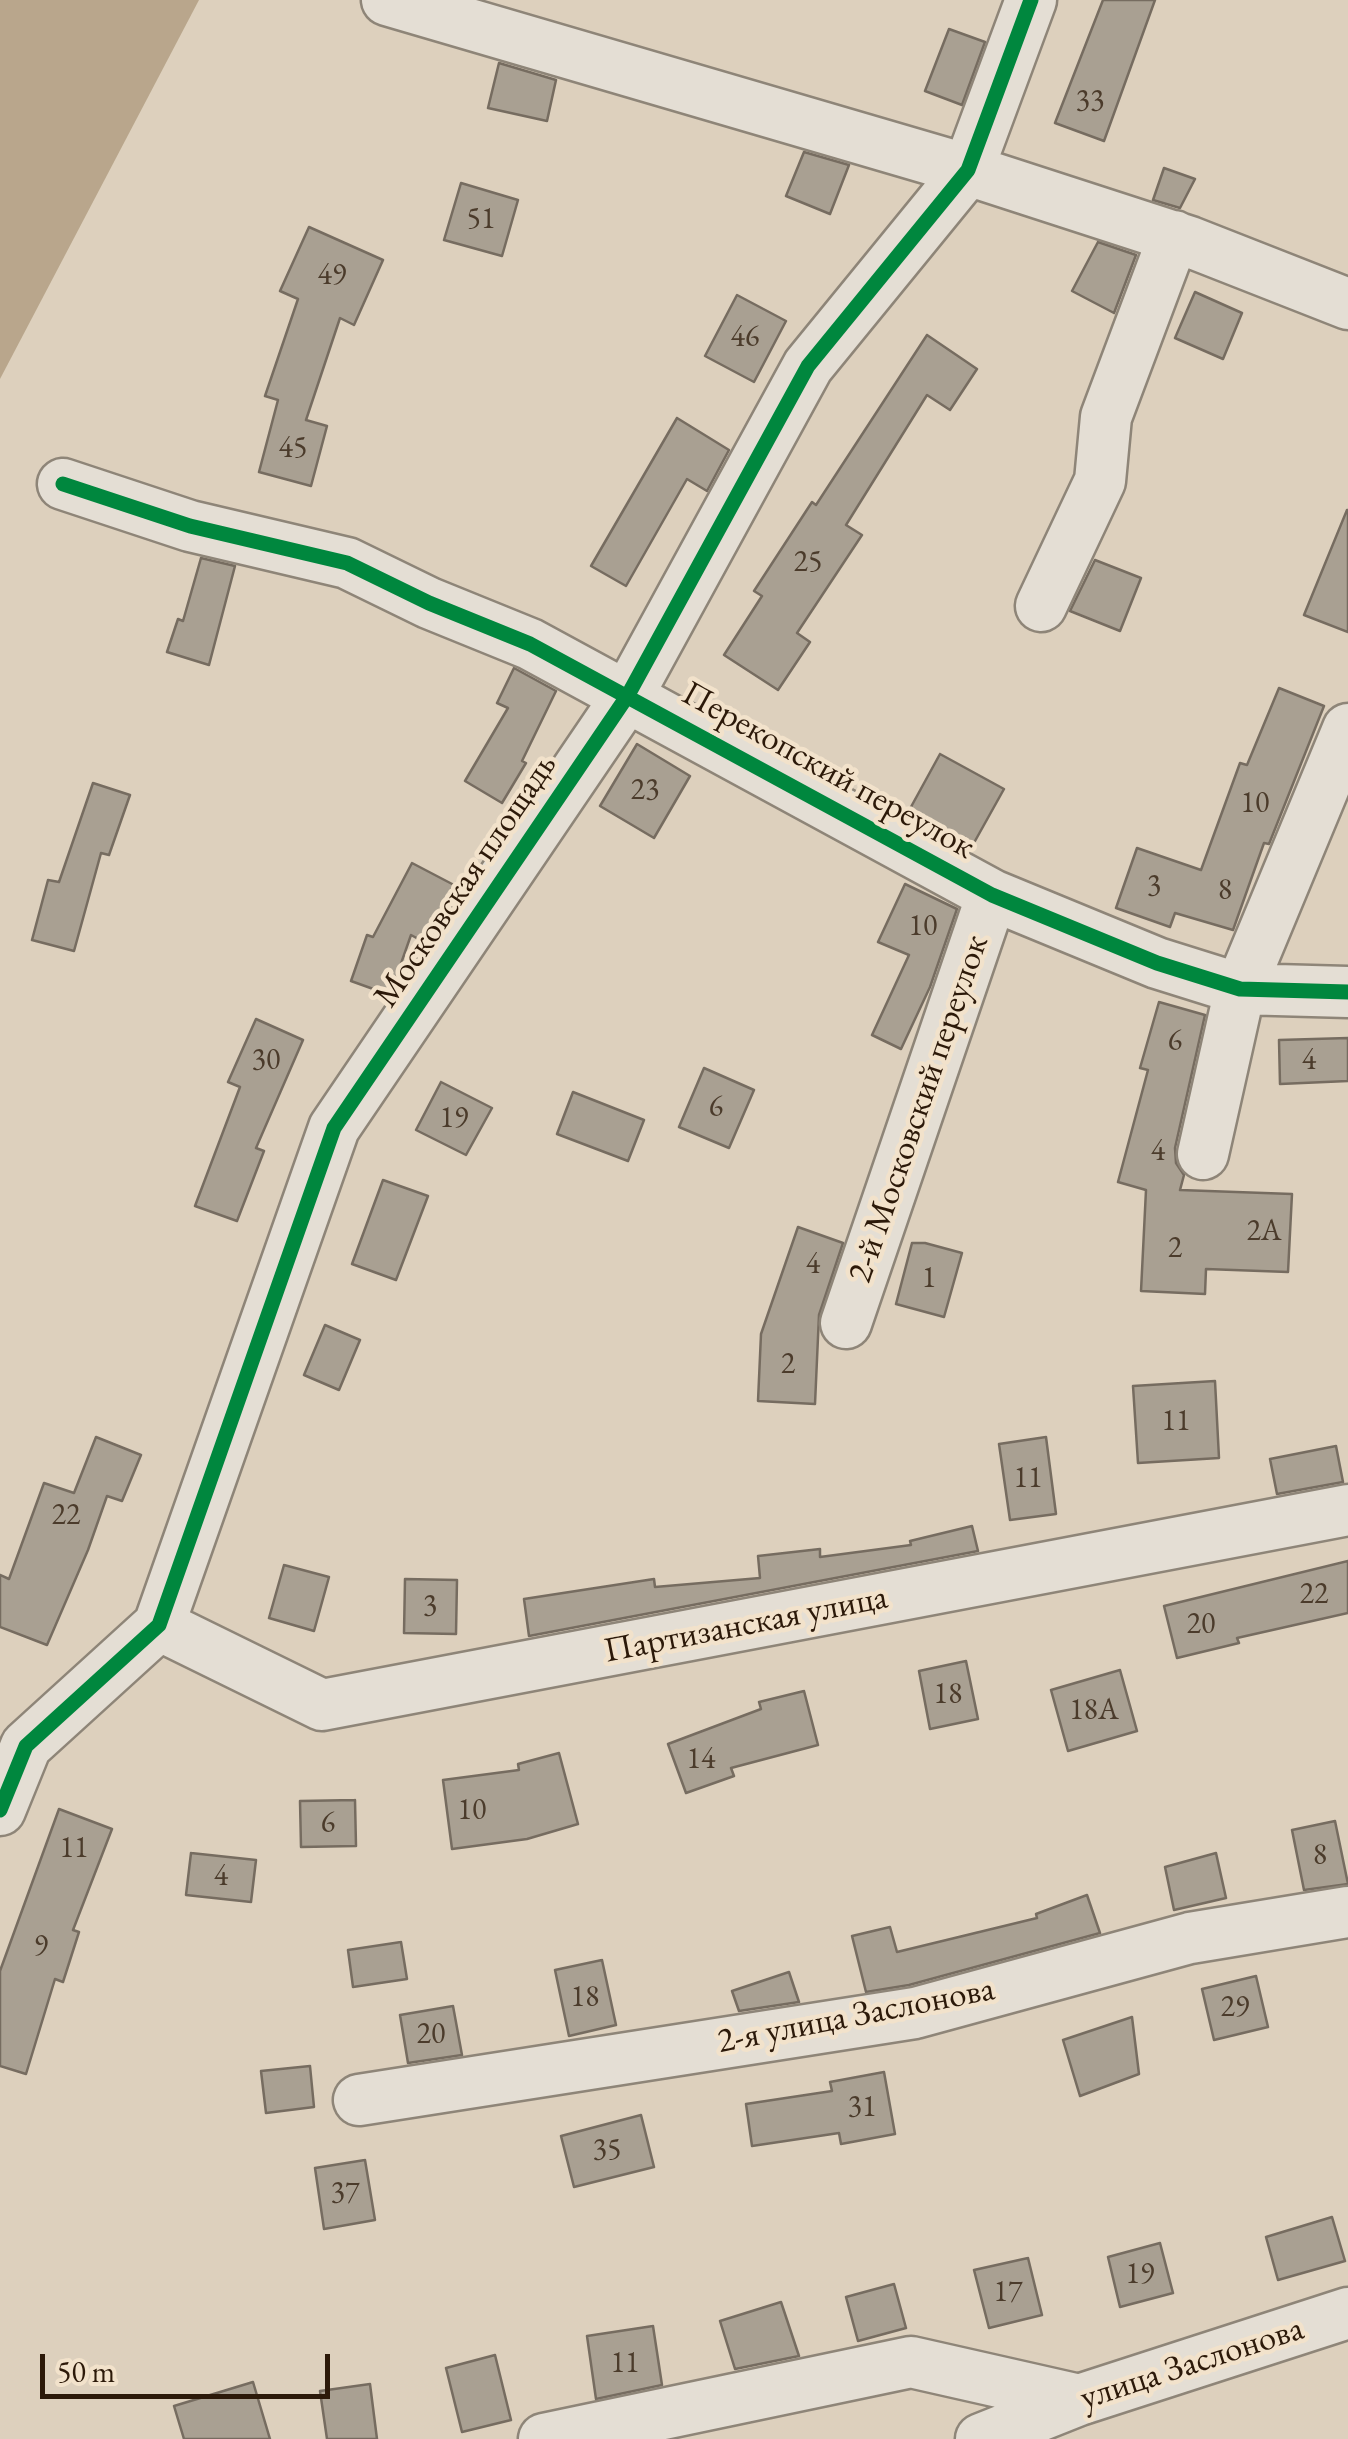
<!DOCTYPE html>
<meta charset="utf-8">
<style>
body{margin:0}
#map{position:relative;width:1348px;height:2439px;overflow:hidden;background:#ddd0bd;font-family:"EB Garamond",serif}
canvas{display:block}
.scale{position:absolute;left:40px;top:2354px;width:290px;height:45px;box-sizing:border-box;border:5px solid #2c1909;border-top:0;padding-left:12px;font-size:30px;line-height:35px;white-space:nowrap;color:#2c1909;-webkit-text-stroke:8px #f2e2cb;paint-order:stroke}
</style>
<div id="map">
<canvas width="1348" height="2439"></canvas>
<div class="scale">50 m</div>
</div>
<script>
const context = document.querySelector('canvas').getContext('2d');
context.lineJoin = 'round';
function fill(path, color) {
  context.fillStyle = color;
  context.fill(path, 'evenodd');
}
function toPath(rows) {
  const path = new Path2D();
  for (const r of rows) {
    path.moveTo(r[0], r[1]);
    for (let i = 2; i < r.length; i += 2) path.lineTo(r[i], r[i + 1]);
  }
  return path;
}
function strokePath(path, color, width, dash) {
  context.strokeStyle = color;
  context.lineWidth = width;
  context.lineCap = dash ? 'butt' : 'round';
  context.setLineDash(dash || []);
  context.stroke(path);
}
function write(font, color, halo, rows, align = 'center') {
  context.font = font + ' "EB Garamond",serif';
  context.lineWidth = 9;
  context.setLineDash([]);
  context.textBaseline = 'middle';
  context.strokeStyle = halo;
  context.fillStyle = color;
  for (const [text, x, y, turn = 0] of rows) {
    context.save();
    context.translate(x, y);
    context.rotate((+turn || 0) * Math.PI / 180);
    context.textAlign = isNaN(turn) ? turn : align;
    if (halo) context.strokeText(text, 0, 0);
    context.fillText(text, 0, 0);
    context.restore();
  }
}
fill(toPath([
 [0,0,199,0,0,379]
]), '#b9a68c');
const building = toPath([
 [1103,0,1155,0,1104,141,1055,123,1103,0],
 [949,29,985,42,962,105,925,91,949,29],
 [499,63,556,80,547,121,488,108,499,63],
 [804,152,849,165,830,214,786,196,804,152],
 [1164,168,1195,179,1180,208,1153,200,1164,168],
 [461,183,518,200,502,256,444,240,461,183],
 [309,227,383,260,354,325,340,318,306,420,327,426,311,486,259,472,278,400,265,396,298,299,280,291,309,227],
 [1098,242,1136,255,1114,313,1072,291,1098,242],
 [1195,292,1242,313,1223,359,1175,338,1195,292],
 [737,295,786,321,754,382,705,356,737,295],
 [927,335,977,369,950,410,927,395,846,525,862,535,797,633,810,642,778,690,724,655,762,596,754,591,812,502,816,505,927,335],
 [677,418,729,450,707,491,687,479,626,586,591,566,677,418],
 [1347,510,1348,510,1348,632,1304,615,1347,510],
 [201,558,235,566,209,665,167,652,178,619,183,621,201,558],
 [1095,560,1141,578,1120,631,1070,611,1095,560],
 [514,668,556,691,522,761,526,763,502,803,465,781,508,708,497,703,514,668],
 [1279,688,1324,706,1269,844,1264,843,1233,930,1175,913,1170,927,1116,908,1137,848,1201,870,1240,763,1247,765,1279,688],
 [637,744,690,776,654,838,600,806,637,744],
 [940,754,1004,789,970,850,906,816,940,754],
 [93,783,130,795,109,855,101,853,74,951,32,940,48,880,59,882,93,783],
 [412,863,454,885,424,942,411,935,390,995,351,981,367,935,373,937,412,863],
 [905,884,957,909,930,987,901,1049,872,1035,909,955,878,942,905,884],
 [1159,1002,1205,1015,1175,1148,1176,1163,1184,1175,1180,1190,1292,1194,1288,1272,1206,1269,1205,1294,1141,1291,1146,1190,1118,1182,1148,1070,1140,1068,1159,1002],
 [256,1019,303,1040,256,1148,264,1151,237,1221,195,1206,240,1087,228,1082,256,1019],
 [1348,1038,1348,1081,1280,1084,1279,1040,1348,1038],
 [704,1068,754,1090,729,1148,679,1127,704,1068],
 [441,1082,492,1108,466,1155,416,1130,441,1082],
 [573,1092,644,1120,628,1161,557,1134,573,1092],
 [383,1180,428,1196,396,1280,352,1264,383,1180],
 [798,1227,843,1243,819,1315,815,1404,758,1401,761,1334,798,1227],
 [912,1243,925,1243,962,1253,944,1317,896,1304,912,1243],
 [325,1325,360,1340,339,1390,304,1375,325,1325],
 [1215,1381,1219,1458,1138,1463,1133,1386,1215,1381],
 [96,1437,141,1455,122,1501,107,1496,88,1550,47,1645,0,1627,0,1575,9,1579,44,1483,74,1493,96,1437],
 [1046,1437,1056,1514,1010,1520,999,1444,1046,1437],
 [1336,1446,1343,1482,1277,1494,1270,1459,1336,1446],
 [972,1526,978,1551,529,1636,524,1599,654,1579,655,1587,760,1578,758,1556,820,1549,820,1557,911,1545,910,1541,972,1526],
 [1348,1561,1348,1613,1237,1638,1239,1643,1177,1658,1164,1606,1348,1561],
 [284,1565,329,1577,314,1631,269,1618,284,1565],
 [405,1579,457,1580,456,1634,404,1633,405,1579],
 [966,1661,978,1719,930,1729,919,1671,966,1661],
 [1120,1670,1137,1731,1068,1751,1051,1690,1120,1670],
 [804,1691,818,1745,731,1768,734,1776,686,1793,668,1744,761,1709,759,1702,804,1691],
 [559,1753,578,1824,527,1839,452,1849,443,1780,519,1770,518,1764,559,1753],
 [355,1800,356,1846,301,1847,300,1801,355,1800],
 [59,1809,112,1829,73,1930,79,1932,63,1982,55,1979,26,2074,0,2066,0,1971,59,1809],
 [1335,1821,1348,1884,1304,1890,1292,1830,1335,1821],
 [191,1853,256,1860,251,1902,186,1895,191,1853],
 [1216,1853,1226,1898,1174,1910,1165,1867,1216,1853],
 [1087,1895,1100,1933,909,1985,866,1992,852,1936,890,1927,897,1952,1037,1918,1036,1914,1087,1895],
 [401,1942,407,1979,353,1987,348,1950,401,1942],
 [602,1960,616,2025,569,2036,555,1970,602,1960],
 [789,1972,799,2002,739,2011,732,1991,789,1972],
 [1256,1976,1268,2027,1214,2040,1202,1989,1256,1976],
 [453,2006,462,2055,408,2063,400,2015,453,2006],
 [1132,2017,1139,2074,1080,2096,1063,2040,1132,2017],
 [310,2066,314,2107,266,2113,261,2071,310,2066],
 [884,2072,895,2134,841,2144,839,2133,752,2146,746,2104,832,2091,830,2082,884,2072],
 [641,2115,654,2167,574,2187,561,2136,641,2115],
 [365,2160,375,2220,324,2229,315,2168,365,2160],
 [1332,2217,1345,2261,1278,2280,1266,2237,1332,2217],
 [1160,2243,1173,2293,1120,2307,1108,2257,1160,2243],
 [1028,2258,1042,2315,989,2328,974,2270,1028,2258],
 [894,2284,906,2328,858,2341,846,2297,894,2284],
 [781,2302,799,2356,735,2369,720,2321,781,2302],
 [653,2326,662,2385,596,2399,587,2336,653,2326],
 [495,2355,511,2420,462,2432,446,2368,495,2355],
 [253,2382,270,2439,184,2439,174,2406,253,2382],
 [370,2384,377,2439,327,2439,320,2391,370,2384]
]);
fill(building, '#a9a092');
strokePath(building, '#766c60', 2.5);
const minor = toPath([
 [387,0,968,170,1190,242,1348,304],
 [63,484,190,526,347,563,429,603,530,644,992,895,1157,963,1240,989,1348,992],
 [1041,606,1100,481,1106,417,1174,236],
 [1203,1154,1240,989,1348,729],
 [846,1323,992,895],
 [159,1625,322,1705,1348,1510],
 [0,1810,26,1746,159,1625,334,1128,628,695,808,366,968,170,1031,0],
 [359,2100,915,2013,1190,1938,1348,1912],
 [544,2439,911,2362,1079,2400],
 [981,2439,1079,2400,1348,2313]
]);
strokePath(minor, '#8e8578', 55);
strokePath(minor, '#e4ded4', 50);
strokePath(toPath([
 [63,484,190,526,347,563,429,603,530,644,992,895,1157,963,1240,989,1348,992],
 [0,1810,26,1746,159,1625,334,1128,628,695,808,366,968,170,1031,0]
]), '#00873e', 15);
write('30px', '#4b3b2b', null, [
 ["33",1090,102],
 ["51",481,220],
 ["49",332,276],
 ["46",745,338],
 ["45",293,449],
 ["25",808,563],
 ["23",645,791],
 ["10",1255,804],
 ["3",1154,887],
 ["8",1225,891],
 ["10",923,927],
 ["6",1175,1042],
 ["30",266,1061],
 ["4",1309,1061],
 ["6",716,1108],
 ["19",454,1119],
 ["4",1158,1152],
 ["2А",1264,1232],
 ["2",1175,1249],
 ["4",813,1265],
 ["1",929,1279],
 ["2",788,1365],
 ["11",1176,1422],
 ["11",1028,1479],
 ["22",66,1516],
 ["22",1314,1595],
 ["3",430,1607],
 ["20",1201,1625],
 ["18",948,1695],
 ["18А",1094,1711],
 ["14",701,1760],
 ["10",472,1811],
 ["6",328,1824],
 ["11",74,1849],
 ["8",1320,1856],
 ["4",221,1877],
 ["9",41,1947],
 ["18",585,1998],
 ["29",1235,2008],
 ["20",431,2035],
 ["31",862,2108],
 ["35",607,2151],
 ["37",345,2194],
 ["19",1140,2275],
 ["17",1008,2293],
 ["11",625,2364]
]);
write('35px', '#2c1909', '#f2e2cb', [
 ["Перекопский переулок",828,771,29],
 ["Московская площадь",466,881,-56],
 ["2-й Московский переулок",919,1109,-71],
 ["Партизанская улица",746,1625,-11],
 ["2-я улица Заслонова",856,2016,-11],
 ["улица Заслонова",1192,2364,-18]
]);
</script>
